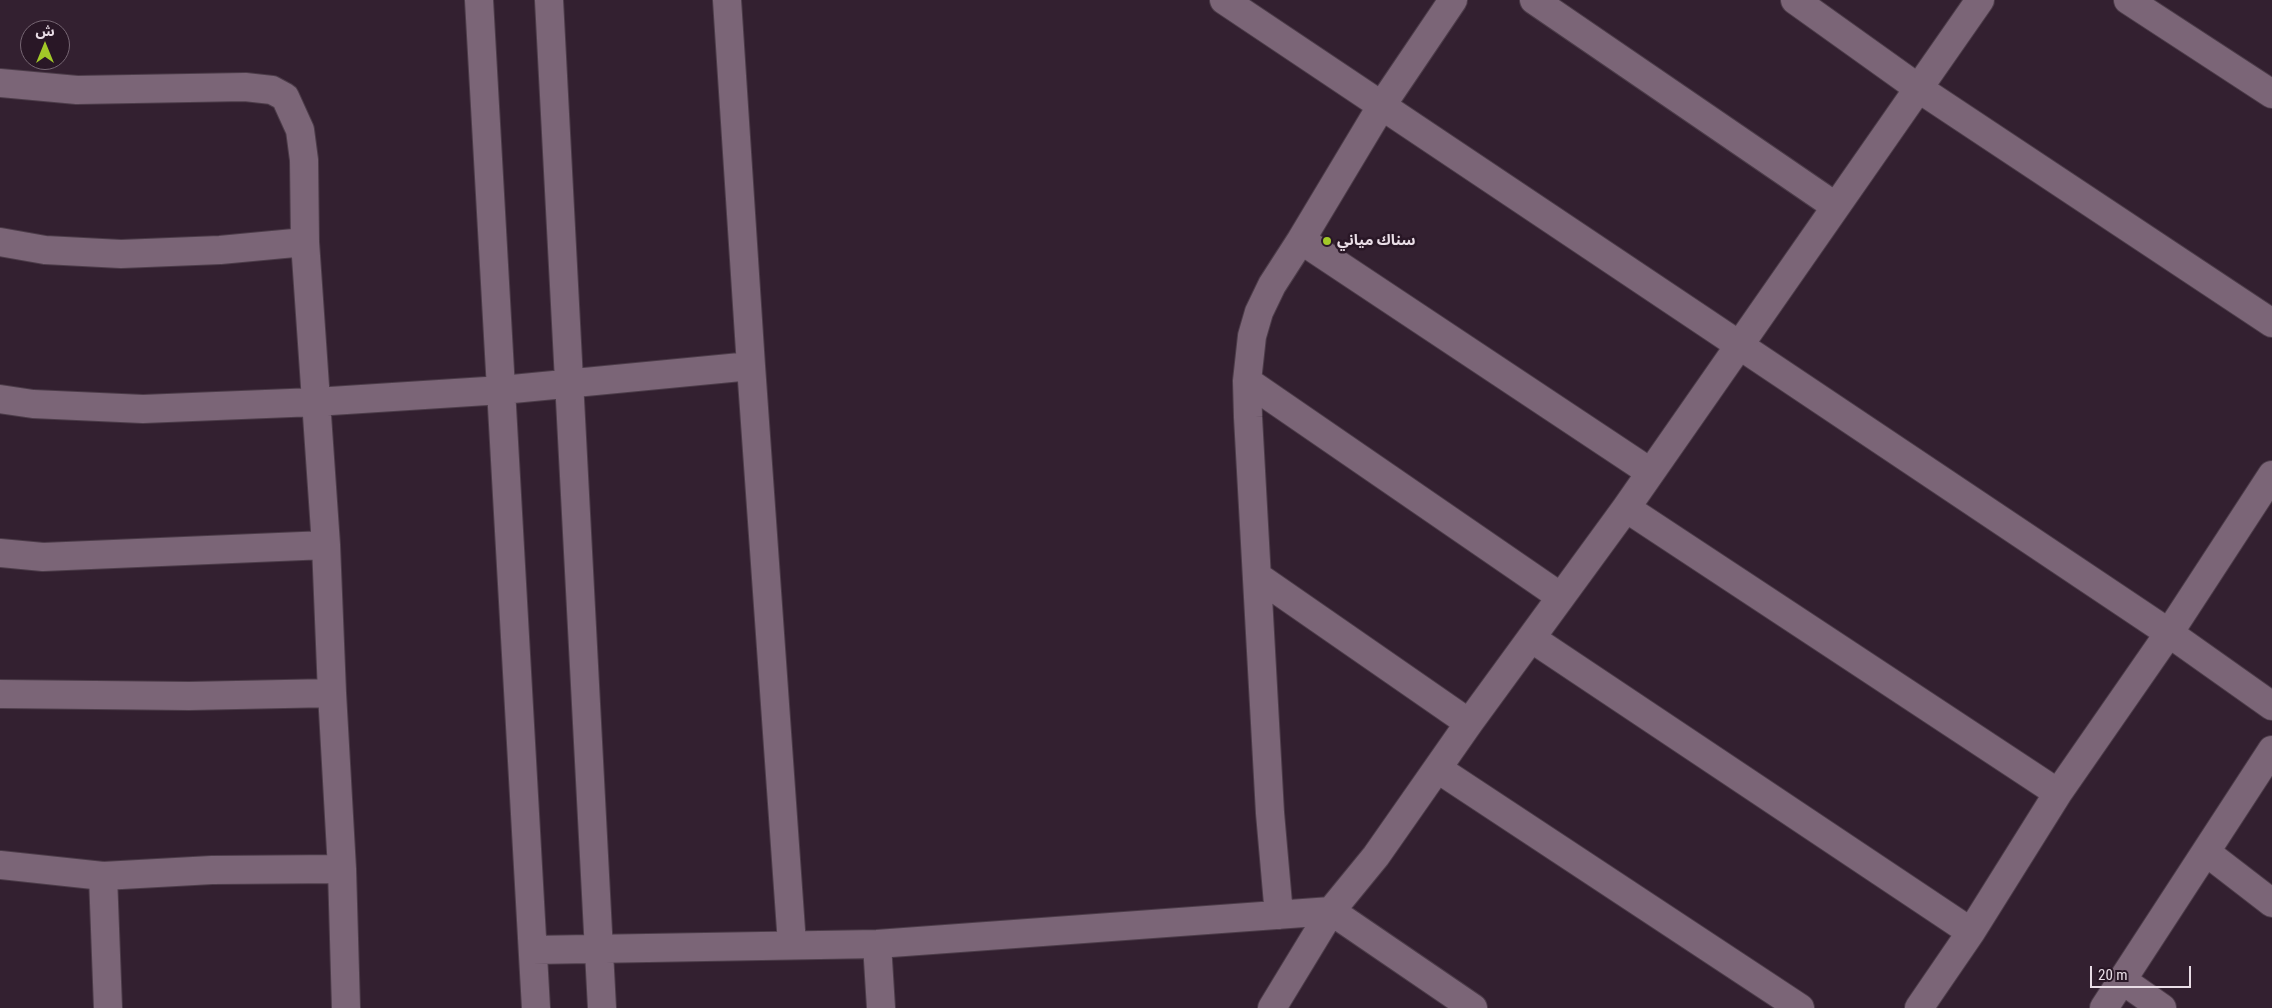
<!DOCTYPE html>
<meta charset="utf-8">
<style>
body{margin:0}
#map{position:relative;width:2272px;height:1008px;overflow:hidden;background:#332030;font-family:"Roboto Condensed","Noto Sans Arabic",sans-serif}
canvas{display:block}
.north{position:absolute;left:20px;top:20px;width:50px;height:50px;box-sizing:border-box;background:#291726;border:1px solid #766673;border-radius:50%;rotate:0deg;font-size:14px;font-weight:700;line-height:20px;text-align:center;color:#e9dde6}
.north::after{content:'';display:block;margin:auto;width:18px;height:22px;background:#a2c928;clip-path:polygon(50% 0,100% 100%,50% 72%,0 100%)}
.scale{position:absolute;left:2090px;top:966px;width:101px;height:22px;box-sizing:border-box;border:2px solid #e9dde6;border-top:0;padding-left:6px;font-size:15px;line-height:18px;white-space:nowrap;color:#e9dde6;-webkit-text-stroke:4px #291726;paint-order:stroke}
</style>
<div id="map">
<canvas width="2272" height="1008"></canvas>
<div class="north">ش</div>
<div class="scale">20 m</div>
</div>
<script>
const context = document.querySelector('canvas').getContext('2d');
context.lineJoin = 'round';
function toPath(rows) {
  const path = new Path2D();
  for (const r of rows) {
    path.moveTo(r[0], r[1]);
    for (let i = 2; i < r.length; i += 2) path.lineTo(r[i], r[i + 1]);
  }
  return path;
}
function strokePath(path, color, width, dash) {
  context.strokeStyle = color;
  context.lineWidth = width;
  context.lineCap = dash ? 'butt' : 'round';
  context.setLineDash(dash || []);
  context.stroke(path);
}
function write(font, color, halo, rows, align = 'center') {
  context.font = font + ' "Roboto Condensed","Noto Sans Arabic",sans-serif';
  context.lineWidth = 5;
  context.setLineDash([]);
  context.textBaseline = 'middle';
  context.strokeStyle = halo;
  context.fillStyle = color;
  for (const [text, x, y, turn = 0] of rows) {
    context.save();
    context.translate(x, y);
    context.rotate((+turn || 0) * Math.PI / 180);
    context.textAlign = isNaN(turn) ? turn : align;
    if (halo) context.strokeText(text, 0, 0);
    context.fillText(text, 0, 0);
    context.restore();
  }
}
const minor = toPath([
 [479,0,536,1008],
 [549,0,602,1008],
 [727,0,751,366,792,944],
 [1224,0,2169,633,2272,706],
 [1534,0,1835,206],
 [1795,0,1918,88,2272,323],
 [2128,0,2272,94],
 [0,83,77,90,245,87,272,90,285,97,300,130,304,160,305,242,326,545,332,693,342,869,346,1008],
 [1301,240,1650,472],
 [0,242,45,250,121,254,220,250,305,242],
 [1247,381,1561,597],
 [0,399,33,404,143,409,315,402,502,390,751,366],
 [1626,508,2058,793],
 [0,553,43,557,326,545],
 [1257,576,1469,723],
 [1531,638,1971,932],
 [0,694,189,696,332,693],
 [1438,769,1800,1008],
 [2206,852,2272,903],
 [0,865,103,876,212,870,342,869],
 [103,876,108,1008],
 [1279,915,1270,813,1248,417,1247,381,1252,336,1259,312,1272,285,1301,240,1382,105,1453,0],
 [877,944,881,1008],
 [533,950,877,944,1331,911,1473,1008],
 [2122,980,2162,1008],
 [1272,1008,1331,911,1376,856,1469,723,1626,508,1980,0],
 [1919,1008,1971,932,2058,793,2169,633,2272,475],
 [2104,1008,2272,750]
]);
strokePath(minor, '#4c3c49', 30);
strokePath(minor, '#7b6577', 28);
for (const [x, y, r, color] of [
 [1327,241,5,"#a2c928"]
]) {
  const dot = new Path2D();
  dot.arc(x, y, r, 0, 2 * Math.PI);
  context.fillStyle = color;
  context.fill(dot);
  strokePath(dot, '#291726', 2);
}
write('bold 15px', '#e9dde6', '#291726', [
 ["سناك مياني",1337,241]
], 'left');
</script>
